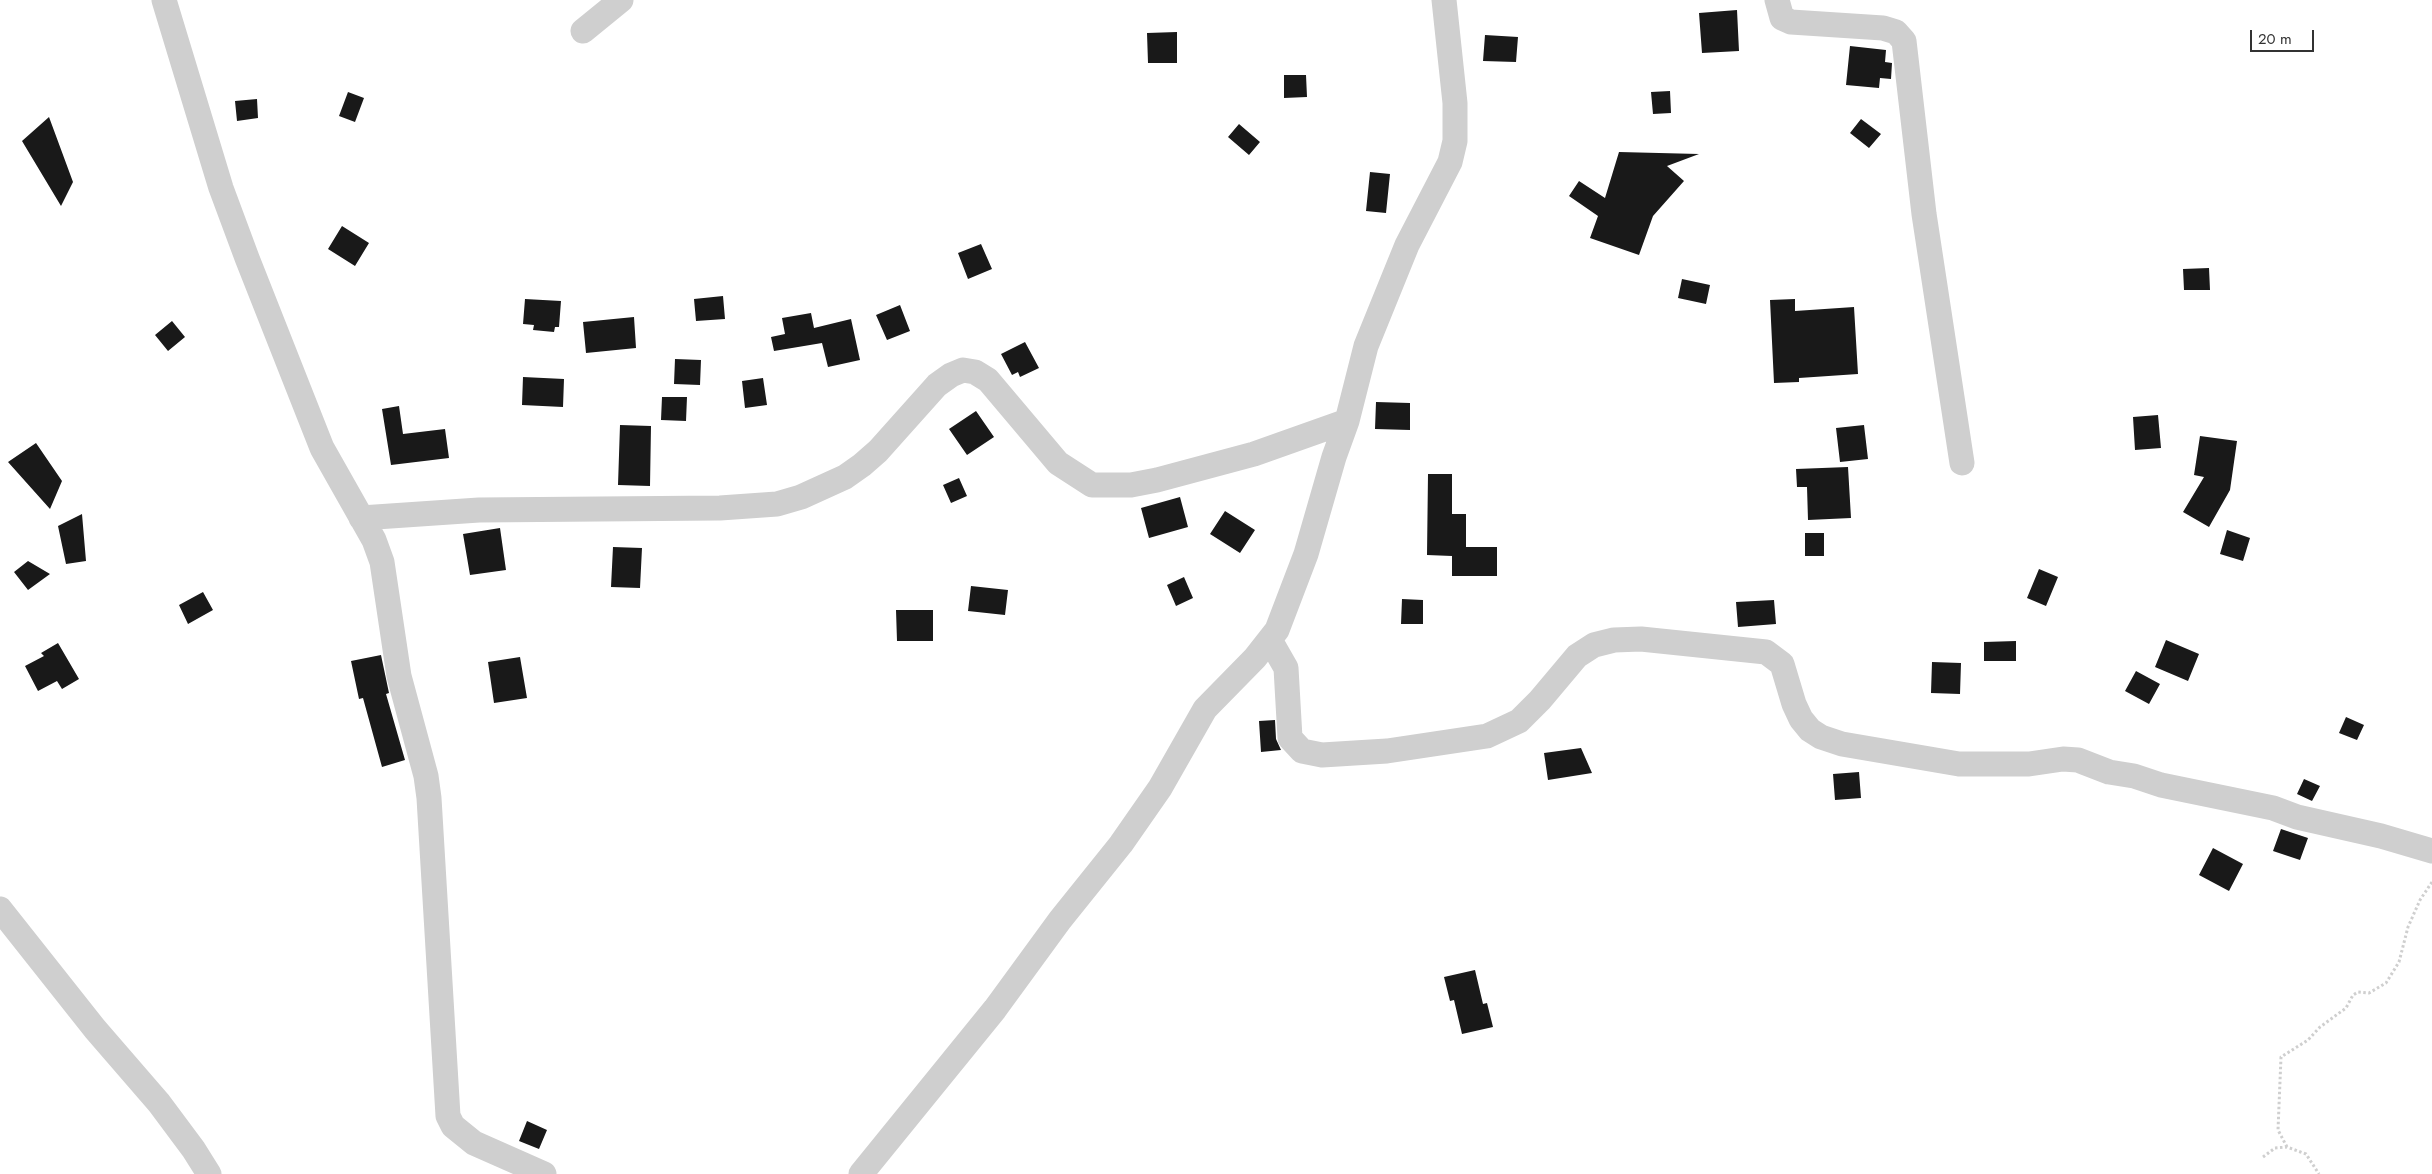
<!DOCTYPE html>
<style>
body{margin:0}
#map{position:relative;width:2432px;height:1174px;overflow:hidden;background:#fff;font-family:Jost,sans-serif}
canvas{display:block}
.scale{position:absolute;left:2250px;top:30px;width:64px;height:22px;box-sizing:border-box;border:2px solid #323232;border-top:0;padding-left:6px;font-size:15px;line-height:18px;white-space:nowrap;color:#323232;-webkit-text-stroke:4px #fff;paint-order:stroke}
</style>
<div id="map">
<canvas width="2432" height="1174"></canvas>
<div class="scale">20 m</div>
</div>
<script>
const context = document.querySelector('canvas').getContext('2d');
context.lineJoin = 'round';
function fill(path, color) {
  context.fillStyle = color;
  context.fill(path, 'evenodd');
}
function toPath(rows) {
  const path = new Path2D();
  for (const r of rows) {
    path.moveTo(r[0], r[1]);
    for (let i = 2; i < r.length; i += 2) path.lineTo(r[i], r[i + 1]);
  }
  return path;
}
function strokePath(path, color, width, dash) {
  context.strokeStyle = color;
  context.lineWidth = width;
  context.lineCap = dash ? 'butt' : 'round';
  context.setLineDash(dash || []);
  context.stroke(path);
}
fill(toPath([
 [1737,10,1739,51,1702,53,1699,13],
 [1177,32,1177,63,1148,63,1147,33],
 [1485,35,1518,37,1516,62,1483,61],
 [1850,46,1886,50,1885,62,1892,63,1891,79,1880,78,1879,88,1846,85],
 [1284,75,1306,75,1307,97,1284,98],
 [1670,91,1671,113,1653,114,1651,92],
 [348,92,364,98,355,122,339,116],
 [257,99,258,118,237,121,235,101],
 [49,117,73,182,61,206,22,141],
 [1861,119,1881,134,1869,148,1850,133],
 [1239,124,1260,142,1249,155,1228,137],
 [1619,152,1699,154,1667,166,1684,181,1653,216,1639,255,1590,238,1598,216,1569,196,1579,181,1605,198],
 [1370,172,1390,174,1386,213,1366,211],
 [342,226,369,243,355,266,328,249],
 [981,244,992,269,968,279,958,253],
 [2209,268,2210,290,2184,290,2183,269],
 [1682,279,1710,285,1706,304,1678,298],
 [723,296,725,319,696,321,694,299],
 [525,299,561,301,559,327,555,327,554,332,533,330,534,325,523,324],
 [1795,299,1795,311,1854,307,1858,374,1799,378,1799,382,1774,383,1770,300],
 [900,305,910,331,887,340,876,315],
 [811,313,814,328,851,319,860,360,828,367,822,343,774,351,771,337,785,334,782,318],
 [634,317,636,348,586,353,583,322],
 [172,321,185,337,168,351,155,335],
 [1025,342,1039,368,1020,377,1018,372,1012,375,1001,354],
 [675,359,701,360,700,385,674,384],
 [523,377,564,379,563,407,522,405],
 [763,378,767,405,745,408,742,381],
 [662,397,687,397,686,421,661,420],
 [1376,402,1410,403,1410,430,1375,429],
 [399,406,403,434,445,429,449,458,391,465,382,409],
 [976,411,994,437,967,455,949,429],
 [2158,415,2161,448,2135,450,2133,417],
 [620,425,651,426,650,486,618,485],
 [1864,425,1868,459,1840,462,1836,428],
 [2200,436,2237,441,2230,490,2209,527,2183,512,2204,477,2194,475],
 [36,443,62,481,50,509,8,462],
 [1848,467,1851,518,1808,520,1807,487,1797,487,1796,469],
 [1428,474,1452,474,1452,514,1466,514,1466,547,1497,547,1497,576,1452,576,1452,556,1427,555],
 [959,478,967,496,951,503,943,485],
 [1180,497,1188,527,1149,538,1141,508],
 [1225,511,1255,530,1240,553,1210,534],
 [82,514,86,561,66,564,58,526],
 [500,528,506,570,470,575,463,534],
 [2227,530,2250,538,2243,561,2220,554],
 [1805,533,1824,533,1824,556,1805,556],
 [613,547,642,548,640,588,611,587],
 [28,561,50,574,28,590,14,572],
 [2039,569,2058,577,2046,606,2027,598],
 [1184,577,1193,598,1176,606,1167,585],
 [971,586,1008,590,1005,615,968,611],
 [203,592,213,610,188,624,179,605],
 [1402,599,1423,600,1423,624,1401,624],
 [1774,600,1776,624,1738,627,1736,602],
 [896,610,933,610,933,641,897,641],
 [2166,640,2199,654,2188,681,2155,667],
 [2016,641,2016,661,1984,661,1984,642],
 [58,643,79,679,62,689,57,681,38,691,25,666,44,656,41,653],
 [381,655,389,693,386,694,405,760,382,767,363,698,359,699,351,661],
 [520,657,527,698,494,703,488,662],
 [1932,662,1961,663,1960,694,1931,693],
 [2136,671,2160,684,2149,704,2125,691],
 [2346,717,2364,725,2357,740,2339,733],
 [1275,720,1276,739,1281,750,1261,752,1259,721],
 [1581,748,1592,773,1548,780,1544,753],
 [1859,772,1861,798,1835,800,1833,774],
 [2304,779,2320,786,2312,801,2297,794],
 [2281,829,2308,838,2300,860,2273,851],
 [2213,848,2243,864,2229,891,2199,875],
 [1475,970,1483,1004,1487,1003,1493,1027,1462,1034,1454,1000,1450,1001,1444,977],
 [527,1121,547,1130,539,1149,519,1141]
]), '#191919');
strokePath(toPath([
 [2287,1147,2278,1130,2281,1057,2308,1040,2320,1027,2346,1008,2353,995,2358,992,2369,993,2386,983,2399,962,2408,927,2420,900,2432,882],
 [2263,1157,2275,1148,2287,1147,2306,1154,2319,1174]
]), '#cfcfcf', 3, [2.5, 2.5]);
strokePath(toPath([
 [164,0,221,188,247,258,322,448,374,540,382,562,399,676,426,776,429,798,448,1116,453,1126,474,1143,544,1174],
 [1777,0,1782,18,1791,22,1883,28,1896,32,1904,41,1924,214,1962,463],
 [583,31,621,0],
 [361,518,479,510,720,508,777,504,801,497,845,477,862,465,878,451,937,385,951,375,963,370,975,372,988,380,1058,463,1092,485,1131,485,1157,480,1254,454,1347,421],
 [1270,640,1286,668,1290,738,1302,751,1322,755,1387,751,1487,736,1519,721,1540,700,1577,656,1594,645,1614,640,1641,639,1766,652,1782,664,1794,704,1801,719,1810,730,1821,737,1842,744,1959,764,2029,764,2063,759,2078,760,2109,772,2134,776,2161,785,2273,808,2297,817,2381,836,2432,851],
 [0,909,95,1029,159,1103,194,1150,209,1174],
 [861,1174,995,1009,1060,920,1121,844,1160,788,1205,709,1255,658,1277,630,1306,554,1334,457,1347,421,1366,346,1407,245,1450,162,1455,141,1455,103,1444,0]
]), '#cfcfcf', 25);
</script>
